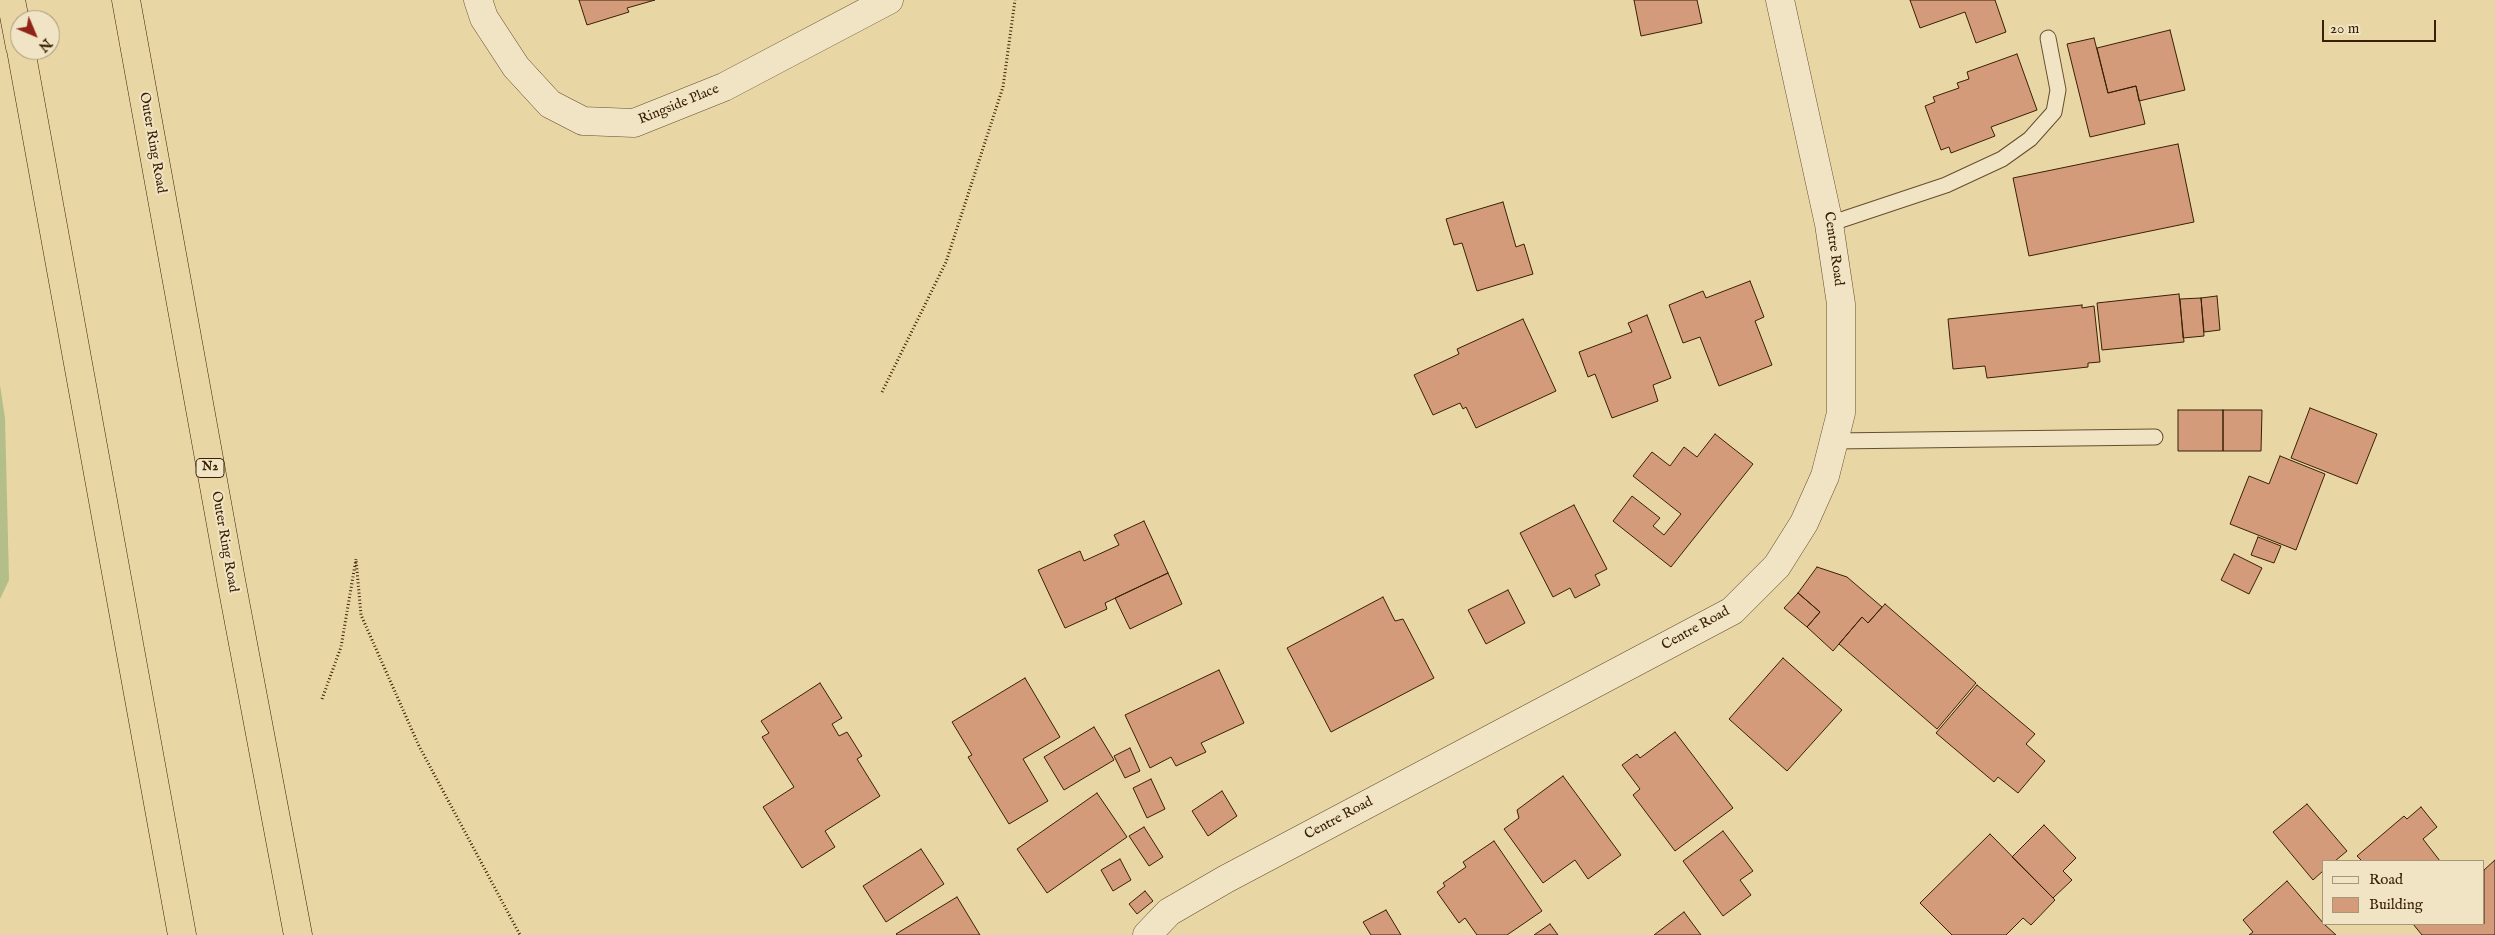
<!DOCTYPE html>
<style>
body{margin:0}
#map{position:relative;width:2495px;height:935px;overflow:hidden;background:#e9d6a5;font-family:"IM FELL English",serif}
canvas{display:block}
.legend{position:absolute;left:2322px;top:860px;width:162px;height:65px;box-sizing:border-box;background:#f1e4c4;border:1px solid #a79678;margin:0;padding:6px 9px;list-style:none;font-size:15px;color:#392005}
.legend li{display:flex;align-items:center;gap:10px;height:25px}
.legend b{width:25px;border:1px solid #a79678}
.north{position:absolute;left:10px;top:10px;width:50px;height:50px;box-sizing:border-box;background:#f1e4c4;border:1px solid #a79678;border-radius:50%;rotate:135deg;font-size:14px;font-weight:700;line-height:20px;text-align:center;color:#392005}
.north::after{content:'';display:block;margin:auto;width:18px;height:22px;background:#8f2418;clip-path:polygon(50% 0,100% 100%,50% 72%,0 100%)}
.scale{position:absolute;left:2322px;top:20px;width:114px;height:22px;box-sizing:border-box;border:2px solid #392005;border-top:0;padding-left:6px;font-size:15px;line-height:18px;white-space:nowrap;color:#392005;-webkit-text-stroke:4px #f1e4c4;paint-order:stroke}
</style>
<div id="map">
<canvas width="2495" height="935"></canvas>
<ul class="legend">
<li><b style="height:6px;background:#f1e4c4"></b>Road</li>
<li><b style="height:14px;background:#d49b7b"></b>Building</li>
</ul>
<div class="north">N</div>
<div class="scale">20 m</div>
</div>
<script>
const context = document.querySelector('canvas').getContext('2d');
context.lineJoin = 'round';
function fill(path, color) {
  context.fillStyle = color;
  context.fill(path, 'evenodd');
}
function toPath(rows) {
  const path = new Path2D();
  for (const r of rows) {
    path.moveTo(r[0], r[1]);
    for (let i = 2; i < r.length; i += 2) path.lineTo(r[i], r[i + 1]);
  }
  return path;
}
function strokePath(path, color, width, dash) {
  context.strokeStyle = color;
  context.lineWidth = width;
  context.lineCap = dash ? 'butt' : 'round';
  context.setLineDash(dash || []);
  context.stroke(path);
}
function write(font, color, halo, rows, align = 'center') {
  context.font = font + ' "IM FELL English",serif';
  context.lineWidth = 4;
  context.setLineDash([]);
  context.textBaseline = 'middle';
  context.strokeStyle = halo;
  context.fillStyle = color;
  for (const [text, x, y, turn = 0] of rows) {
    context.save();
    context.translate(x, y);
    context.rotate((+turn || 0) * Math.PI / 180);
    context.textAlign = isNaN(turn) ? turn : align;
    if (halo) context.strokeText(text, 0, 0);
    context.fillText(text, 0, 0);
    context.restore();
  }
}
fill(toPath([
 [0,385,5,418,9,580,0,599]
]), '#b4be88');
const building = toPath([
 [579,0,655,0,627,8,629,12,587,25,579,0],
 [1634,0,1697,0,1702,23,1641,36,1634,0],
 [1910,0,1995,0,2006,32,1976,43,1965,12,1920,28,1910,0],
 [2170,30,2185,90,2139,101,2136,86,2108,93,2097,48,2170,30],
 [2094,38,2108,93,2136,86,2145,124,2090,137,2067,44,2094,38],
 [2017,54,2037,110,1991,127,1995,136,1951,153,1949,147,1941,150,1925,106,1935,102,1933,97,1959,88,1957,83,1969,79,1967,72,2017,54],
 [2178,144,2194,222,2029,256,2013,178,2178,144],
 [1503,202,1516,247,1524,244,1533,274,1477,291,1462,243,1454,245,1446,219,1503,202],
 [1750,281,1764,317,1755,321,1772,365,1719,386,1700,337,1683,343,1669,305,1703,291,1706,298,1750,281],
 [2179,294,2184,342,2102,350,2097,303,2179,294],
 [2217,296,2220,330,2204,332,2201,298,2217,296],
 [2201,298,2204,336,2183,338,2180,299,2201,298],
 [2082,305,2082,308,2094,306,2100,362,2088,363,2088,367,1987,378,1985,366,1953,369,1948,319,2082,305],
 [1647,315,1671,378,1653,385,1658,401,1612,418,1595,374,1588,377,1579,352,1632,332,1628,323,1647,315],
 [1523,319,1556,391,1476,428,1466,407,1463,409,1460,403,1433,415,1414,375,1459,354,1457,349,1523,319],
 [2310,408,2377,434,2357,484,2291,458,2310,408],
 [2178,410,2223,410,2223,451,2178,451,2178,410],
 [2223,410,2262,410,2261,451,2223,451,2223,410],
 [1715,434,1753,464,1671,567,1613,521,1632,496,1660,518,1653,526,1664,535,1681,514,1633,476,1652,452,1670,466,1684,447,1697,457,1715,434],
 [2280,456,2325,474,2296,550,2230,524,2249,476,2269,484,2280,456],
 [1574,505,1607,569,1595,575,1600,585,1575,598,1570,588,1553,597,1520,533,1574,505],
 [1144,521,1168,573,1105,603,1107,609,1065,628,1038,570,1080,551,1084,561,1119,545,1114,535,1144,521],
 [2258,537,2281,546,2274,563,2251,555,2258,537],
 [2234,554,2262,568,2249,594,2221,580,2234,554],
 [1817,567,1847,577,1882,607,1868,623,1862,617,1833,651,1807,627,1820,612,1798,593,1817,567],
 [1168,573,1182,604,1130,629,1115,598,1168,573],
 [1508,590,1525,623,1486,644,1468,610,1508,590],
 [1798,593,1820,612,1807,627,1784,608,1798,593],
 [1383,597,1395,621,1403,619,1434,678,1331,732,1287,648,1383,597],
 [1885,604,1976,683,1937,729,1839,644,1862,617,1868,623,1885,604],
 [1783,658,1842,710,1787,771,1729,719,1783,658],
 [1219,670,1244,723,1201,743,1206,752,1176,766,1171,757,1150,768,1125,715,1219,670],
 [1025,678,1060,737,1023,759,1048,801,1009,824,968,757,972,755,952,722,1025,678],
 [820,683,842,718,832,724,839,736,847,732,862,756,857,759,880,796,825,831,835,847,802,868,763,807,794,787,762,737,769,733,761,721,820,683],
 [1977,685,2035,734,2026,744,2045,761,2018,793,1998,777,1994,782,1936,733,1977,685],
 [1094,727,1114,760,1064,790,1044,757,1094,727],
 [1675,732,1733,808,1675,851,1633,795,1640,789,1622,765,1637,754,1640,758,1675,732],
 [1130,748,1140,771,1125,778,1114,756,1130,748],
 [1563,776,1621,855,1588,879,1575,860,1543,883,1504,829,1519,818,1517,810,1563,776],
 [1151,779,1165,809,1147,818,1133,788,1151,779],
 [1222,791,1237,816,1208,836,1192,811,1222,791],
 [1097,793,1127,837,1047,893,1017,849,1097,793],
 [2307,804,2347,851,2335,861,2324,861,2324,870,2313,880,2273,832,2307,804],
 [2421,807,2437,827,2423,839,2440,861,2362,861,2357,856,2404,816,2407,819,2421,807],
 [2044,825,2076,858,2063,871,2072,880,2053,898,2012,857,2044,825],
 [1144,827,1163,857,1149,866,1129,836,1144,827],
 [1723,831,1753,871,1740,880,1751,895,1723,916,1683,861,1723,831],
 [1990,834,2055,900,2031,925,2023,918,2006,935,1952,935,1920,903,1990,834],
 [1494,841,1542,911,1507,935,1477,935,1465,918,1459,923,1437,892,1445,886,1443,883,1466,867,1463,862,1494,841],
 [921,849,944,884,886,922,863,886,921,849],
 [1120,859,1131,880,1113,891,1101,870,1120,859],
 [2495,860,2495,935,2422,935,2413,924,2484,924,2484,870,2495,860],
 [2287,881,2324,924,2336,935,2249,935,2253,932,2243,920,2287,881],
 [1145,891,1153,901,1137,914,1129,904,1145,891],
 [957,897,980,935,897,935,896,934,957,897],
 [1386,910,1401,935,1371,935,1363,922,1386,910],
 [1684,912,1701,935,1654,935,1684,912],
 [1550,924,1558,935,1534,935,1550,924]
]);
fill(building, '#d49b7b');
strokePath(building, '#392005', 1);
const service = toPath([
 [1829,224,1946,185,2002,159,2030,139,2054,112,2058,90,2048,38],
 [1833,441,2155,437]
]);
const minor = toPath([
 [478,0,484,18,516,67,550,104,583,121,634,123,724,87,889,0],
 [1147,935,1169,912,1226,879,1732,611,1777,566,1804,523,1825,476,1841,413,1841,304,1829,224,1780,0]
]);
const motorway = toPath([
 [11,0,20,47],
 [126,0,231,580,298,935],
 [21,50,182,935]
]);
strokePath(service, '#654e2d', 17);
strokePath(minor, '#654e2d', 29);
strokePath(motorway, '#392005', 29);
strokePath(toPath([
 [882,392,946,262,1003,87,1015,0],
 [322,699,341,647,356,559,361,615,419,746,520,935]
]), '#392005', 3, [1, 2.5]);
strokePath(service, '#f1e4c4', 15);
strokePath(minor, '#f1e4c4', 28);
strokePath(motorway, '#e9d6a5', 28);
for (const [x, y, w] of [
 [210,468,28]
]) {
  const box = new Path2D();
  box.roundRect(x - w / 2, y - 9.5, w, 19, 4);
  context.fillStyle = '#f1e4c4';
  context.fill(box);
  strokePath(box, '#392005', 1);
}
write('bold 12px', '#392005', null, [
 ["N2",210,468]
]);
write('14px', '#392005', '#f1e4c4', [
 ["Ringside Place",679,105,-22],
 ["Outer Ring Road",152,143,80],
 ["Centre Road",1833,249,82],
 ["Outer Ring Road",224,542,80],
 ["Centre Road",1696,629,-29],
 ["Centre Road",1339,819,-28]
]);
</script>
